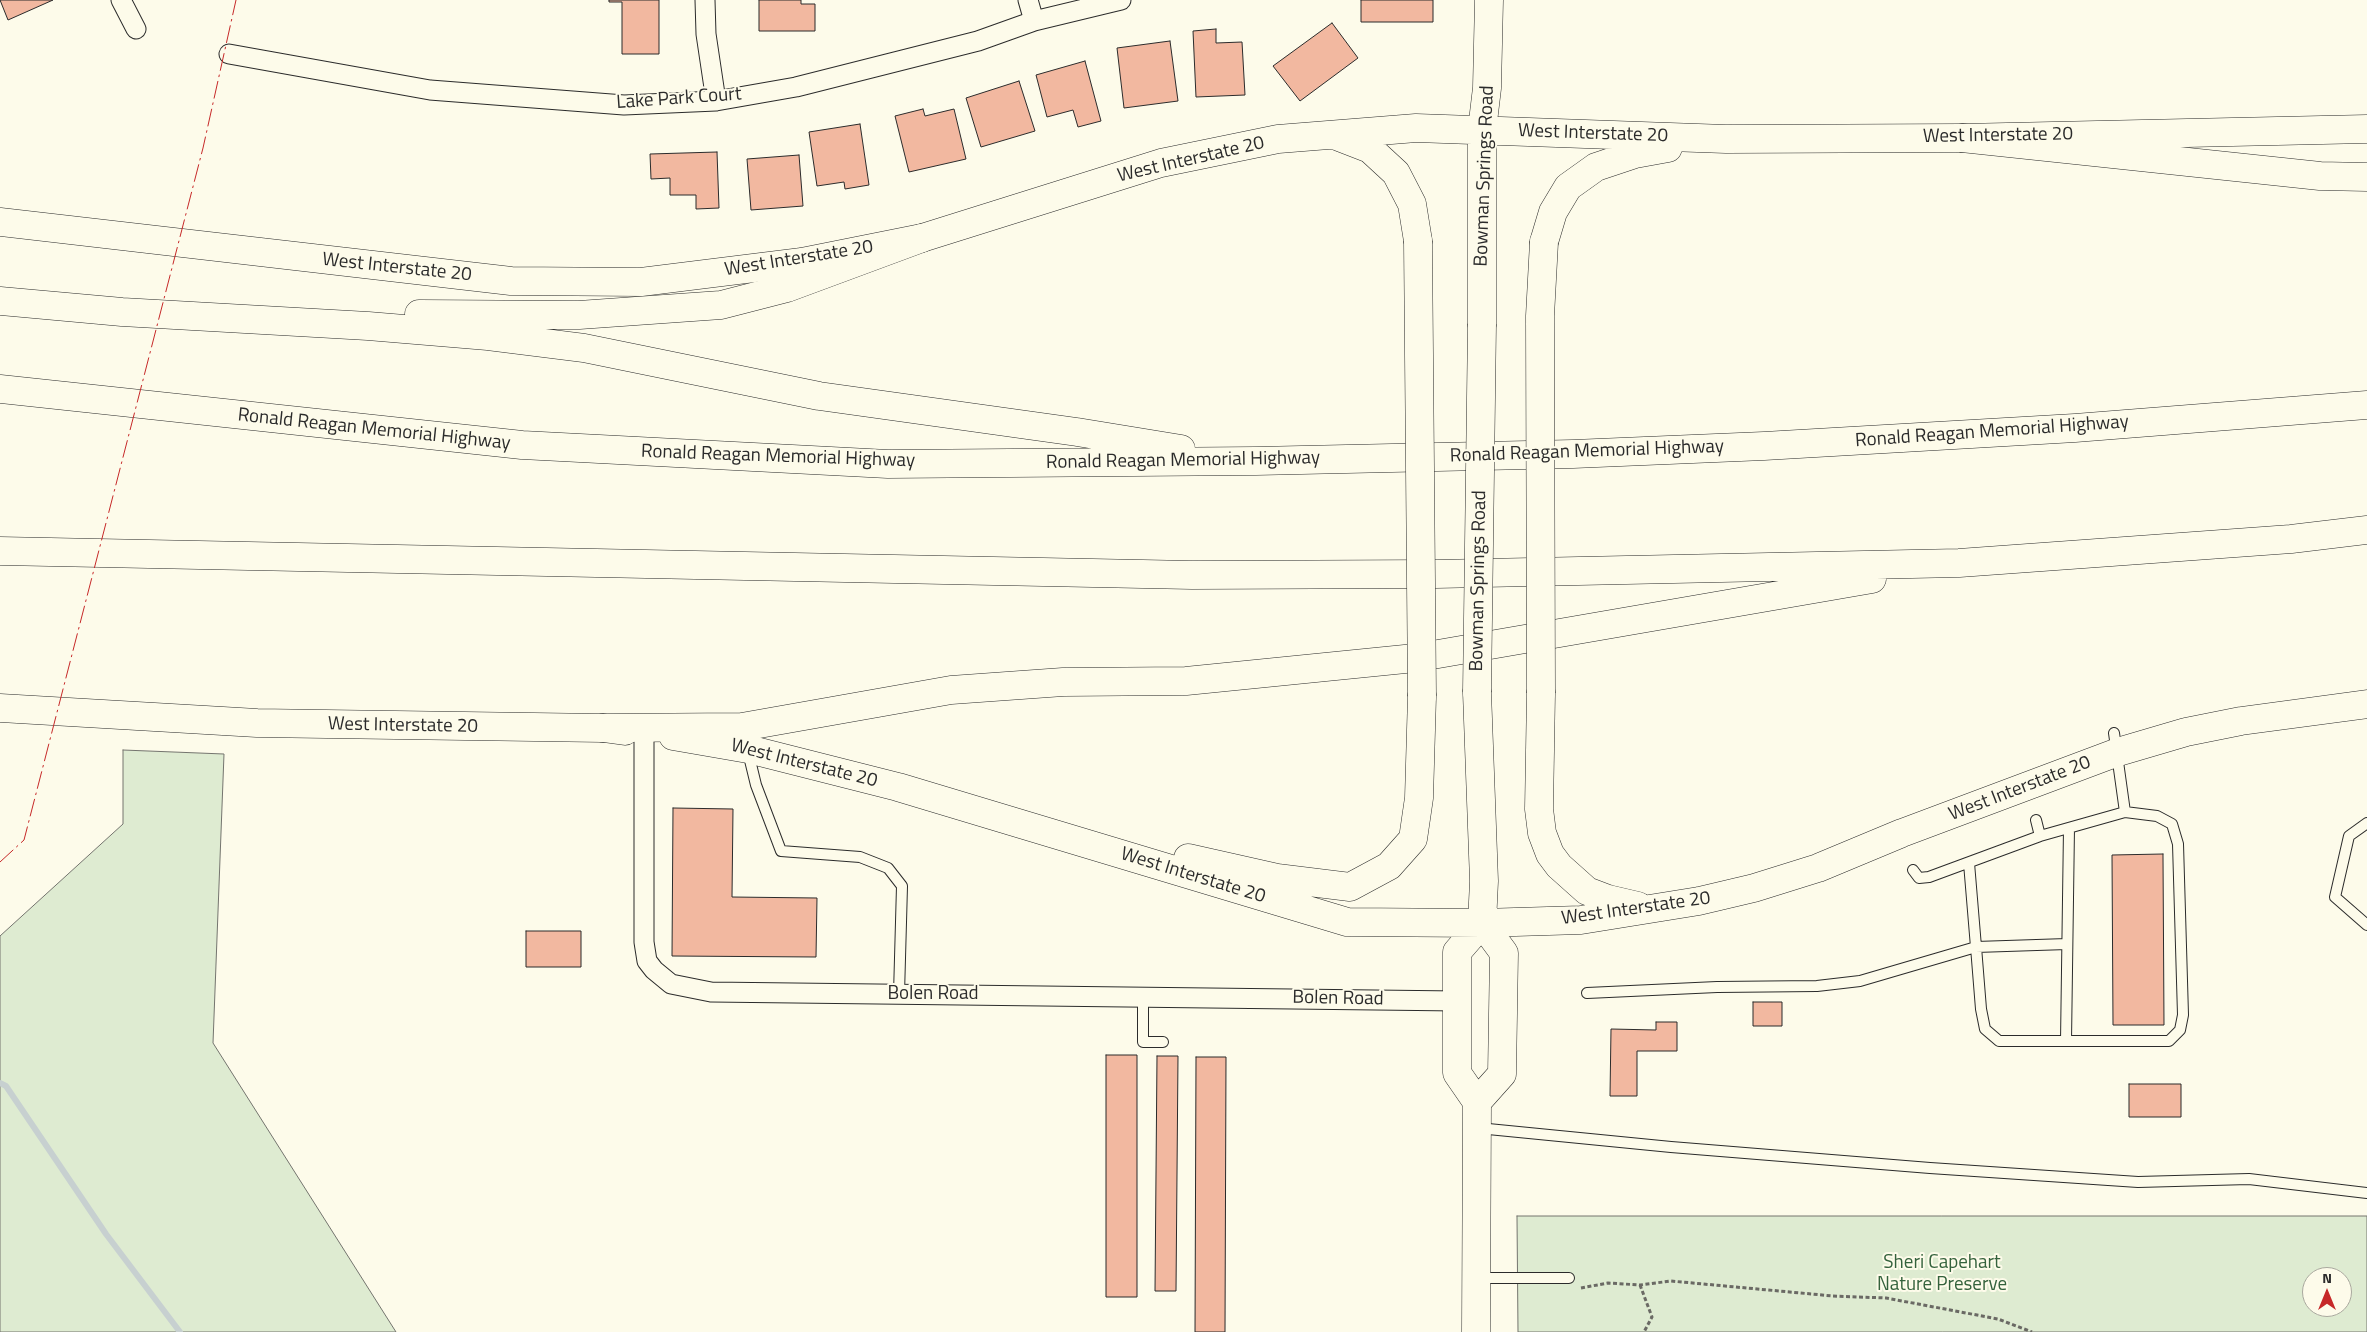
<!DOCTYPE html>
<style>
body{margin:0}
#map{position:relative;width:2367px;height:1332px;overflow:hidden;background:#fdfbea;font-family:"Titillium Web",sans-serif}
canvas{display:block}
.north{position:absolute;left:2302px;top:1267px;width:50px;height:50px;box-sizing:border-box;background:#fdfbea;border:1px solid #a9a89e;border-radius:50%;rotate:0deg;font-size:14px;font-weight:700;line-height:20px;text-align:center;color:#2b2b2b}
.north::after{content:'';display:block;margin:auto;width:18px;height:22px;background:#c62828;clip-path:polygon(50% 0,100% 100%,50% 72%,0 100%)}
</style>
<div id="map">
<canvas width="2367" height="1332"></canvas>
<div class="north">N</div>
</div>
<script>
const context = document.querySelector('canvas').getContext('2d');
context.lineJoin = 'round';
function fill(path, color) {
  context.fillStyle = color;
  context.fill(path, 'evenodd');
}
function toPath(rows) {
  const path = new Path2D();
  for (const r of rows) {
    path.moveTo(r[0], r[1]);
    for (let i = 2; i < r.length; i += 2) path.lineTo(r[i], r[i + 1]);
  }
  return path;
}
function strokePath(path, color, width, dash) {
  context.strokeStyle = color;
  context.lineWidth = width;
  context.lineCap = dash ? 'butt' : 'round';
  context.setLineDash(dash || []);
  context.stroke(path);
}
function write(font, color, halo, rows, align = 'center') {
  context.font = font + ' "Titillium Web",sans-serif';
  context.lineWidth = 4;
  context.setLineDash([]);
  context.textBaseline = 'middle';
  context.strokeStyle = halo;
  context.fillStyle = color;
  for (const [text, x, y, turn = 0] of rows) {
    context.save();
    context.translate(x, y);
    context.rotate((+turn || 0) * Math.PI / 180);
    context.textAlign = isNaN(turn) ? turn : align;
    if (halo) context.strokeText(text, 0, 0);
    context.fillText(text, 0, 0);
    context.restore();
  }
}
const green = toPath([
 [123,750,224,754,213,1043,396,1332,0,1332,0,936,123,824,123,750],
 [1517,1216,2367,1216,2367,1332,1518,1332,1517,1216],
 [2312,1277,2342,1277,2342,1307,2312,1307,2312,1277]
]);
fill(green, '#deebd1');
strokePath(green, '#74746e', 1);
strokePath(toPath([
 [0,1083,6,1086,106,1234,180,1332]
]), '#c7d0d0', 6);
const building = toPath([
 [0,0,53,0,8,20,0,0],
 [609,0,659,0,659,54,622,54,622,2,609,2,609,0],
 [759,0,801,0,801,4,815,4,815,31,759,31,759,0],
 [1361,0,1433,0,1433,22,1361,22,1361,0],
 [1332,23,1358,58,1300,101,1273,66,1332,23],
 [1216,29,1216,43,1242,42,1245,95,1196,97,1193,31,1216,29],
 [1170,41,1178,101,1124,108,1117,48,1170,41],
 [1085,61,1101,121,1078,127,1073,110,1047,117,1036,75,1085,61],
 [1019,81,1035,131,981,147,966,98,1019,81],
 [923,109,925,116,954,109,966,159,909,172,895,116,923,109],
 [860,124,869,185,845,189,844,182,817,186,809,132,860,124],
 [717,152,719,208,696,209,696,195,670,195,670,178,651,179,650,154,717,152],
 [799,155,803,206,751,210,747,159,799,155],
 [673,808,733,809,732,897,817,898,816,957,672,956,673,808],
 [2163,854,2164,1025,2113,1025,2112,855,2163,854],
 [526,931,581,931,581,967,526,967,526,931],
 [1753,1002,1782,1002,1782,1026,1753,1026,1753,1002],
 [1656,1022,1677,1022,1677,1051,1637,1051,1637,1096,1610,1096,1611,1029,1656,1030,1656,1022],
 [1106,1055,1137,1055,1137,1297,1106,1297,1106,1055],
 [1157,1056,1178,1056,1176,1291,1155,1291,1157,1056],
 [1196,1057,1226,1057,1225,1332,1195,1332,1196,1057],
 [2129,1084,2181,1084,2181,1117,2129,1117,2129,1084]
]);
fill(building, '#f2b8a0');
strokePath(building, '#2b2b2b', 1);
const lane = toPath([
 [748,752,756,785,781,851,860,857,888,868,902,886,899,994],
 [2036,820,2040,836],
 [2367,823,2349,836,2335,897,2367,925],
 [1913,870,1919,878,1929,877,2040,836,2125,812,2114,733],
 [2067,944,1976,947,1981,1009,1985,1029,1999,1041,2169,1041,2180,1030,2183,1015,2178,844,2172,824,2157,816,2125,812],
 [1587,993,1717,987,1817,986,1860,981,1976,947,1969,863],
 [1143,996,1143,1042,1163,1042],
 [2066,1041,2069,828],
 [1478,1128,1671,1147,1930,1168,2138,1182,2249,1179,2367,1193],
 [1478,1278,1569,1278]
]);
const street = toPath([
 [121,0,136,29],
 [705,0,706,34,716,101],
 [1028,0,1034,21],
 [229,54,430,90,624,105,716,101,796,87,978,41,1034,21,1121,0],
 [644,733,644,942,647,961,654,970,671,984,711,992,1458,1001]
]);
const secondary = toPath([
 [1339,137,1370,149,1396,173,1412,204,1418,241],
 [0,222,511,281,641,282,802,262,922,238,1161,163,1278,139,1416,128,1726,139,1962,138,2367,129],
 [1544,242,1553,212,1568,187,1596,167,1635,154,1668,148],
 [1482,324,1482,130,1487,88,1489,0],
 [1477,692,1484,881,1482,923],
 [1541,693,1539,809,1542,833,1550,854,1559,866,1587,891,1608,899,1638,906],
 [0,708,257,723,603,728,625,731],
 [673,736,748,749,898,787,1347,922,1482,923,1581,920,1699,901,1754,888,1818,868,1902,833,2118,752,2186,732,2241,721,2367,704],
 [1188,858,1277,878,1350,887,1389,866,1413,839,1419,798,1422,696],
 [1477,1102,1502,1074,1504,953,1482,923],
 [1476,1332,1477,1102,1457,1073,1457,952,1482,923]
]);
const highway = toPath([
 [1962,138,2320,176,2367,177],
 [0,301,122,312,368,326,488,336,584,348,819,396,1077,432,1181,449],
 [419,314,579,315,721,305,787,288,922,238],
 [0,389,522,445,888,464,1256,461,1573,454,1764,446,2075,428,2367,405],
 [0,551,1192,575,1436,574,1959,563,2291,539,2367,530],
 [603,728,742,727,951,690,1063,682,1186,681,1415,658,1872,579]
]);
strokePath(lane, '#2b2b2b', 12);
strokePath(street, '#2b2b2b', 21);
strokePath(secondary, '#2b2b2b', 29);
strokePath(highway, '#2b2b2b', 29);
strokePath(toPath([
 [1640,1285,1652,1317,1644,1332],
 [1581,1288,1608,1283,1640,1285,1671,1281,1833,1296,1886,1298,1998,1319,2032,1332]
]), '#6a6964', 3, [4, 2.5]);
strokePath(lane, '#fdfbea', 10);
strokePath(street, '#fdfbea', 19);
strokePath(secondary, '#fdfbea', 28);
strokePath(highway, '#fdfbea', 28);
const secondaryBridge = toPath([
 [1418,241,1422,696],
 [1477,692,1482,324],
 [1541,693,1540,316,1544,242]
]);
strokePath(secondaryBridge, '#2b2b2b', 29, []);
strokePath(secondaryBridge, '#fdfbea', 28);
strokePath(toPath([
 [0,862,24,840,203,148,236,0]
]), '#c62828', 1, [18, 4, 2.5, 4]);
write('19px', '#2b2b2b', '#fdfbea', [
 ["Lake Park Court",679,99,-4],
 ["West Interstate 20",1593,134,2],
 ["West Interstate 20",1998,136,-1],
 ["West Interstate 20",1191,160,-13],
 ["Bowman Springs Road",1485,176,-88],
 ["West Interstate 20",799,259,-9],
 ["West Interstate 20",397,268,6],
 ["Ronald Reagan Memorial Highway",374,430,6],
 ["Ronald Reagan Memorial Highway",1992,432,-4],
 ["Ronald Reagan Memorial Highway",1587,452,-2],
 ["Ronald Reagan Memorial Highway",778,457,2],
 ["Ronald Reagan Memorial Highway",1183,461,-1],
 ["Bowman Springs Road",1479,581,-89],
 ["West Interstate 20",403,726,1],
 ["West Interstate 20",804,764,14],
 ["West Interstate 20",2020,789,-21],
 ["West Interstate 20",1193,876,17],
 ["West Interstate 20",1636,909,-8],
 ["Bolen Road",933,994],
 ["Bolen Road",1338,999,1]
]);
write('19px', '#34623c', '#fdfbea', [
 ["Sheri Capehart",1942,1263],
 ["Nature Preserve",1942,1285]
]);
</script>
